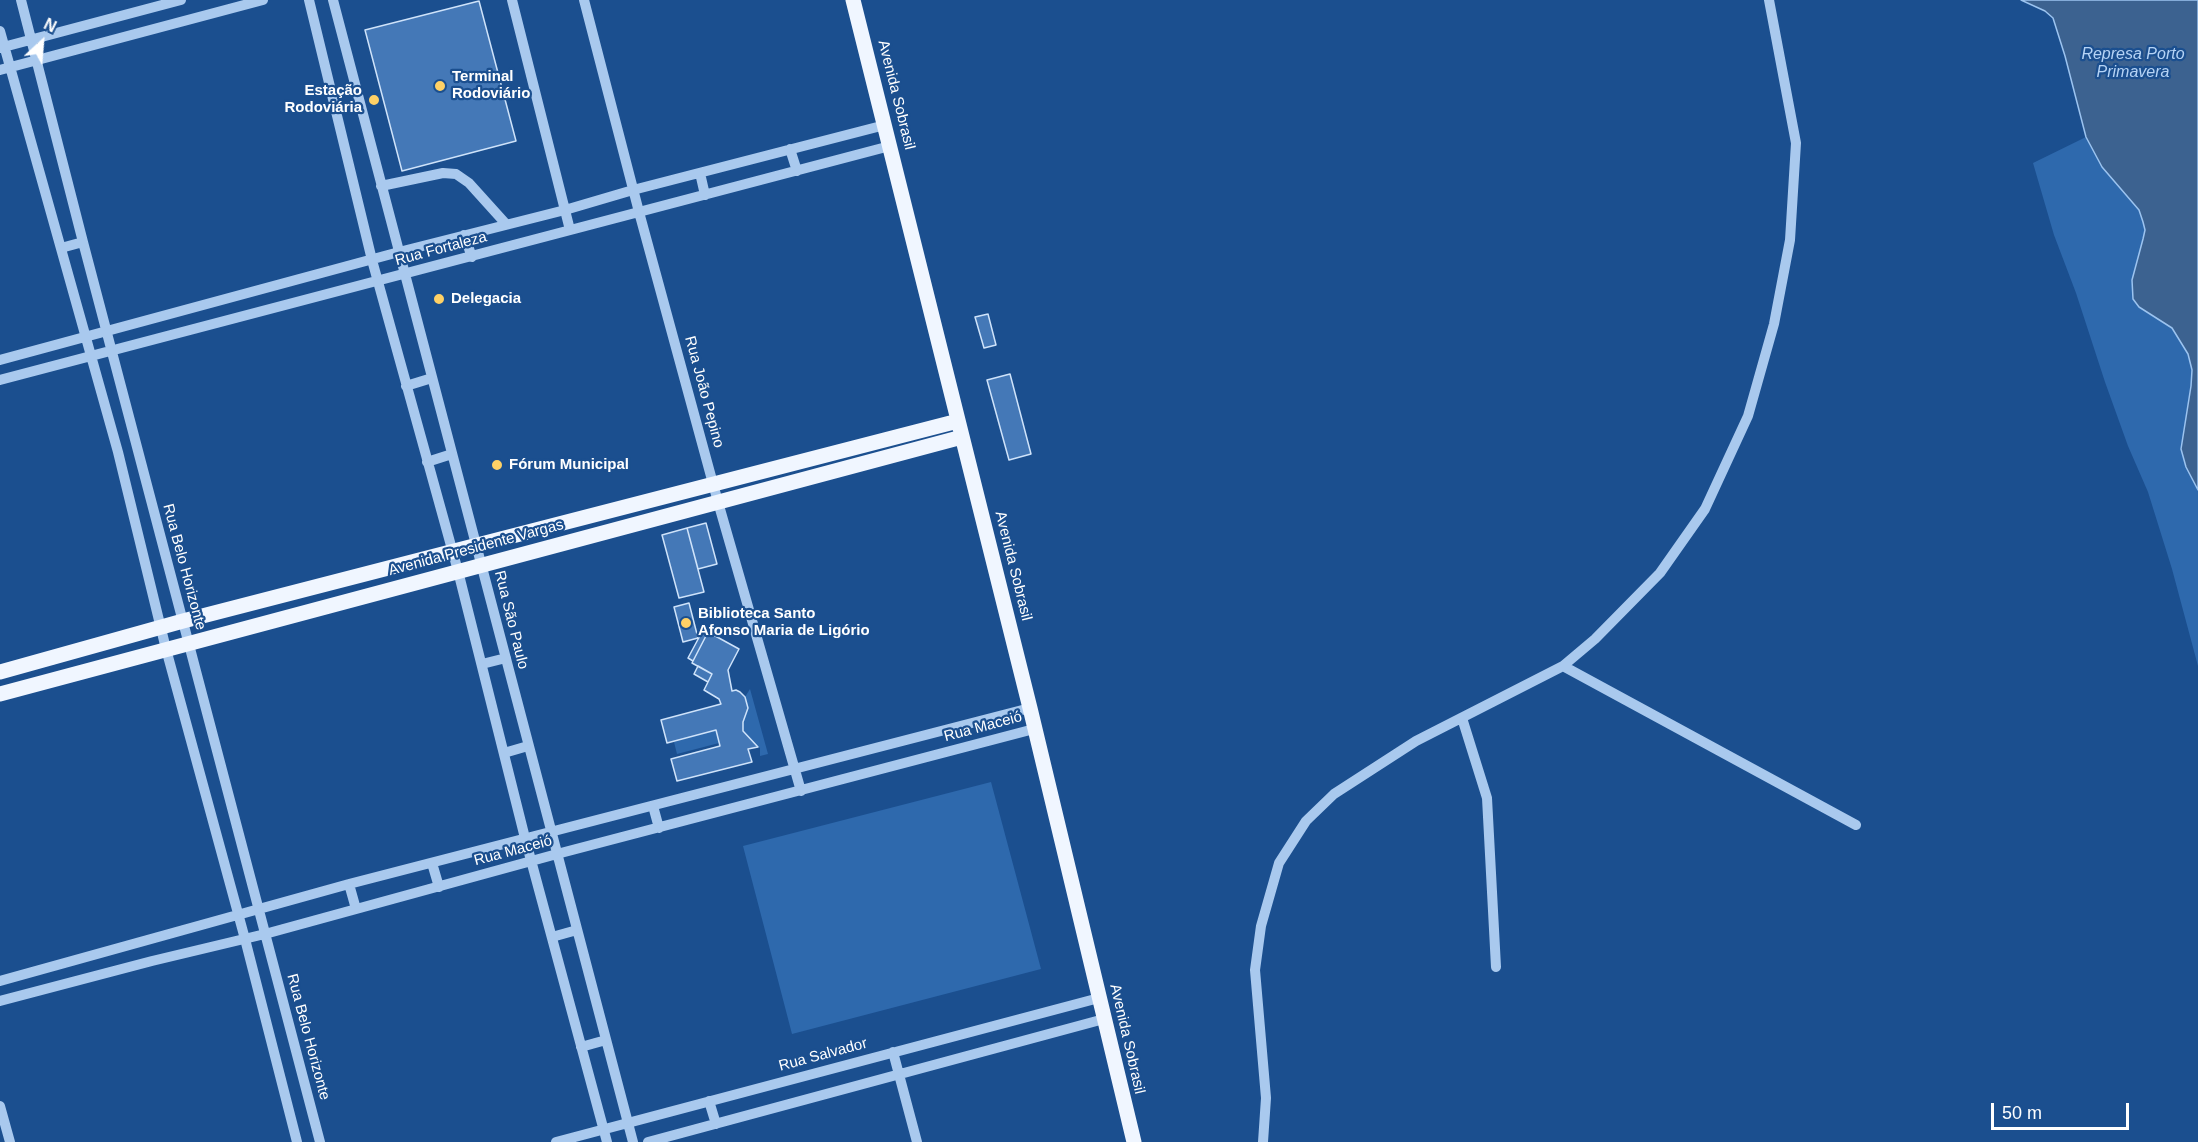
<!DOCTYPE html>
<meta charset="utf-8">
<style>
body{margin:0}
#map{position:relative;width:2198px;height:1142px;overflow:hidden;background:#1b4f8f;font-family:Arial,sans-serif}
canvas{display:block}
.north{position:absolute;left:12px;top:12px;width:60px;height:60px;-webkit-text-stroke:4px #1b4f8f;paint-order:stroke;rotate:26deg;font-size:16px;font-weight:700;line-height:24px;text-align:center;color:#fff}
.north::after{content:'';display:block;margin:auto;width:21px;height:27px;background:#fff;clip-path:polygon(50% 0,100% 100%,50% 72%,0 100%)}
.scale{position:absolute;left:1991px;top:1103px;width:138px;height:27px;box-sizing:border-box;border:3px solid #fff;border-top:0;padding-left:8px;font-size:18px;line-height:21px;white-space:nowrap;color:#fff;-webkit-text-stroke:4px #1b4f8f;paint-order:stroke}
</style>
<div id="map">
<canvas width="2198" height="1142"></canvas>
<div class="north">N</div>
<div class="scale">50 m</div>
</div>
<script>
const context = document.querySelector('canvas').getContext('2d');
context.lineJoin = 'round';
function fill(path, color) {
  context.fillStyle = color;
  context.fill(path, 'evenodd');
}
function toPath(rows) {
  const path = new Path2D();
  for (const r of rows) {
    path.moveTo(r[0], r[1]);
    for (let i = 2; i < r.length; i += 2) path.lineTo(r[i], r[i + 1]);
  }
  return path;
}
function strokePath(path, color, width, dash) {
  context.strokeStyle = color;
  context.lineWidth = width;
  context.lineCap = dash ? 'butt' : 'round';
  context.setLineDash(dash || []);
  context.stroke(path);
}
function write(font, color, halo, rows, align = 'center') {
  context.font = font + ' Arial,sans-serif';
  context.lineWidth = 4.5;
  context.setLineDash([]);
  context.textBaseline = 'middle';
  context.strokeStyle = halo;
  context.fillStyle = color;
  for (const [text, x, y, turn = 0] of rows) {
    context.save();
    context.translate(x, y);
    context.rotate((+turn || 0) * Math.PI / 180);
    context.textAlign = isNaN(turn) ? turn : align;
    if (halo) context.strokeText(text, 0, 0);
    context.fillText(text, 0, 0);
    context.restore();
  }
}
fill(toPath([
 [2086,137,2102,167,2139,210,2143,222,2145,230,2143,239,2132,280,2139,307,2172,328,2188,354,2192,370,2191,386,2181,449,2186,467,2198,490,2198,666,2172,569,2148,492,2128,446,2105,382,2076,293,2054,235,2033,163],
 [750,689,768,754,760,756,760,748,754,745,743,731,743,722,748,708,745,697],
 [716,730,719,743,677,754,674,742],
 [991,782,1041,969,792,1034,743,846]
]), '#2e69ad');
const water = toPath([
 [2021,0,2198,0,2198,490,2186,467,2181,449,2191,386,2192,370,2188,354,2172,328,2139,307,2133,299,2132,280,2143,239,2145,230,2143,222,2139,210,2102,167,2086,137,2065,56,2053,18,2045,11,2021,0]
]);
fill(water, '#3c6290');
strokePath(water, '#9cc4f0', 1.5);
const building = toPath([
 [479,1,516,141,402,171,365,30,479,1],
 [988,314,996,345,984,348,975,317,988,314],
 [1010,374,1031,454,1009,460,987,380,1010,374],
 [706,523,717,564,698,569,687,528,706,523],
 [687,528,704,592,679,598,662,535,687,528],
 [689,603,698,638,683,642,674,607,689,603],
 [703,630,708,632,693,661,688,658,703,630],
 [708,632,739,649,728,670,732,691,736,690,740,692,745,697,748,708,743,722,743,731,758,747,748,749,752,762,677,781,671,759,720,746,716,730,667,743,661,720,721,704,719,699,704,690,712,674,692,663,708,632],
 [698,666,712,674,708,682,694,674,698,666]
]);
fill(building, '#4478b7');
strokePath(building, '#cfe3fa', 1.5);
strokePath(toPath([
 [21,0,83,242,320,1142],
 [309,0,372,260,458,571,525,838,607,1142],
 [333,0,633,1142],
 [512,0,570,230],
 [584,0,639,212,718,502,801,791],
 [0,31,118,452,166,649,245,939,297,1142],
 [0,48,181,0],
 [0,70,263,0],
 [790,149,797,171],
 [700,173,705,195],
 [381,186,443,173,456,174,469,183,506,224],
 [464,235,472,257],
 [61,248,83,242],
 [0,360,399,252,565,210,633,190,885,125],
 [0,380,890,146],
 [406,386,432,378],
 [427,462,452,454],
 [482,664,506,658],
 [1563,666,1856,825],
 [1462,718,1487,798,1496,967],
 [504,753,528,746],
 [653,806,659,828],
 [432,863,439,887],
 [349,884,356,909],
 [552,937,577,930],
 [0,981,349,884,1030,708],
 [0,1001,152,961,265,934,557,854,1034,729],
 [581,1047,606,1040],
 [893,1052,917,1142],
 [709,1101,716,1124],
 [0,1106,10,1142],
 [556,1142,1099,998],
 [648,1142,1104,1019],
 [1263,1142,1266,1098,1255,970,1261,926,1279,863,1306,821,1334,794,1416,741,1563,666,1595,639,1660,573,1705,509,1748,416,1774,324,1790,240,1796,143,1769,0]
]), '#a9c9ee', 10);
strokePath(toPath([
 [853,0,1030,708,1134,1142],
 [0,672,183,621,958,421],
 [0,694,962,437]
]), '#f0f6ff', 15);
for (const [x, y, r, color] of [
 [440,86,6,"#ffd166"],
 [374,100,6,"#ffd166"],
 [439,299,6,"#ffd166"],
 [497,465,6,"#ffd166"],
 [686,623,6,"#ffd166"]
]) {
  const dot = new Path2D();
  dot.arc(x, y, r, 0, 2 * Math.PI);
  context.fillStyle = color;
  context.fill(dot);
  strokePath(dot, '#1b4f8f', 2);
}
write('bold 15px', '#fff', '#1b4f8f', [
 ["Terminal",452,77],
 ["Rodoviário",452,94],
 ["Estação",362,91,"right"],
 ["Rodoviária",362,108,"right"],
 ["Delegacia",451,299],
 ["Fórum Municipal",509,465],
 ["Biblioteca Santo",698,614],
 ["Afonso Maria de Ligório",698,631]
], 'left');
write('15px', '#fff', '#1b4f8f', [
 ["Avenida Sobrasil",896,95,76],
 ["Rua Fortaleza",441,249,-15],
 ["Rua João Pepino",704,392,75],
 ["Avenida Presidente Vargas",476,548,-15],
 ["Avenida Sobrasil",1013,566,76],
 ["Rua Belo Horizonte",184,567,75],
 ["Rua São Paulo",511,620,76],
 ["Rua Maceió",983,727,-15],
 ["Rua Maceió",513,851,-15],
 ["Rua Belo Horizonte",308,1037,75],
 ["Avenida Sobrasil",1127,1039,77],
 ["Rua Salvador",823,1055,-15]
]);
write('italic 16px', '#b5d3f5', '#1b4f8f', [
 ["Represa Porto",2133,55],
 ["Primavera",2133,73]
]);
</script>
